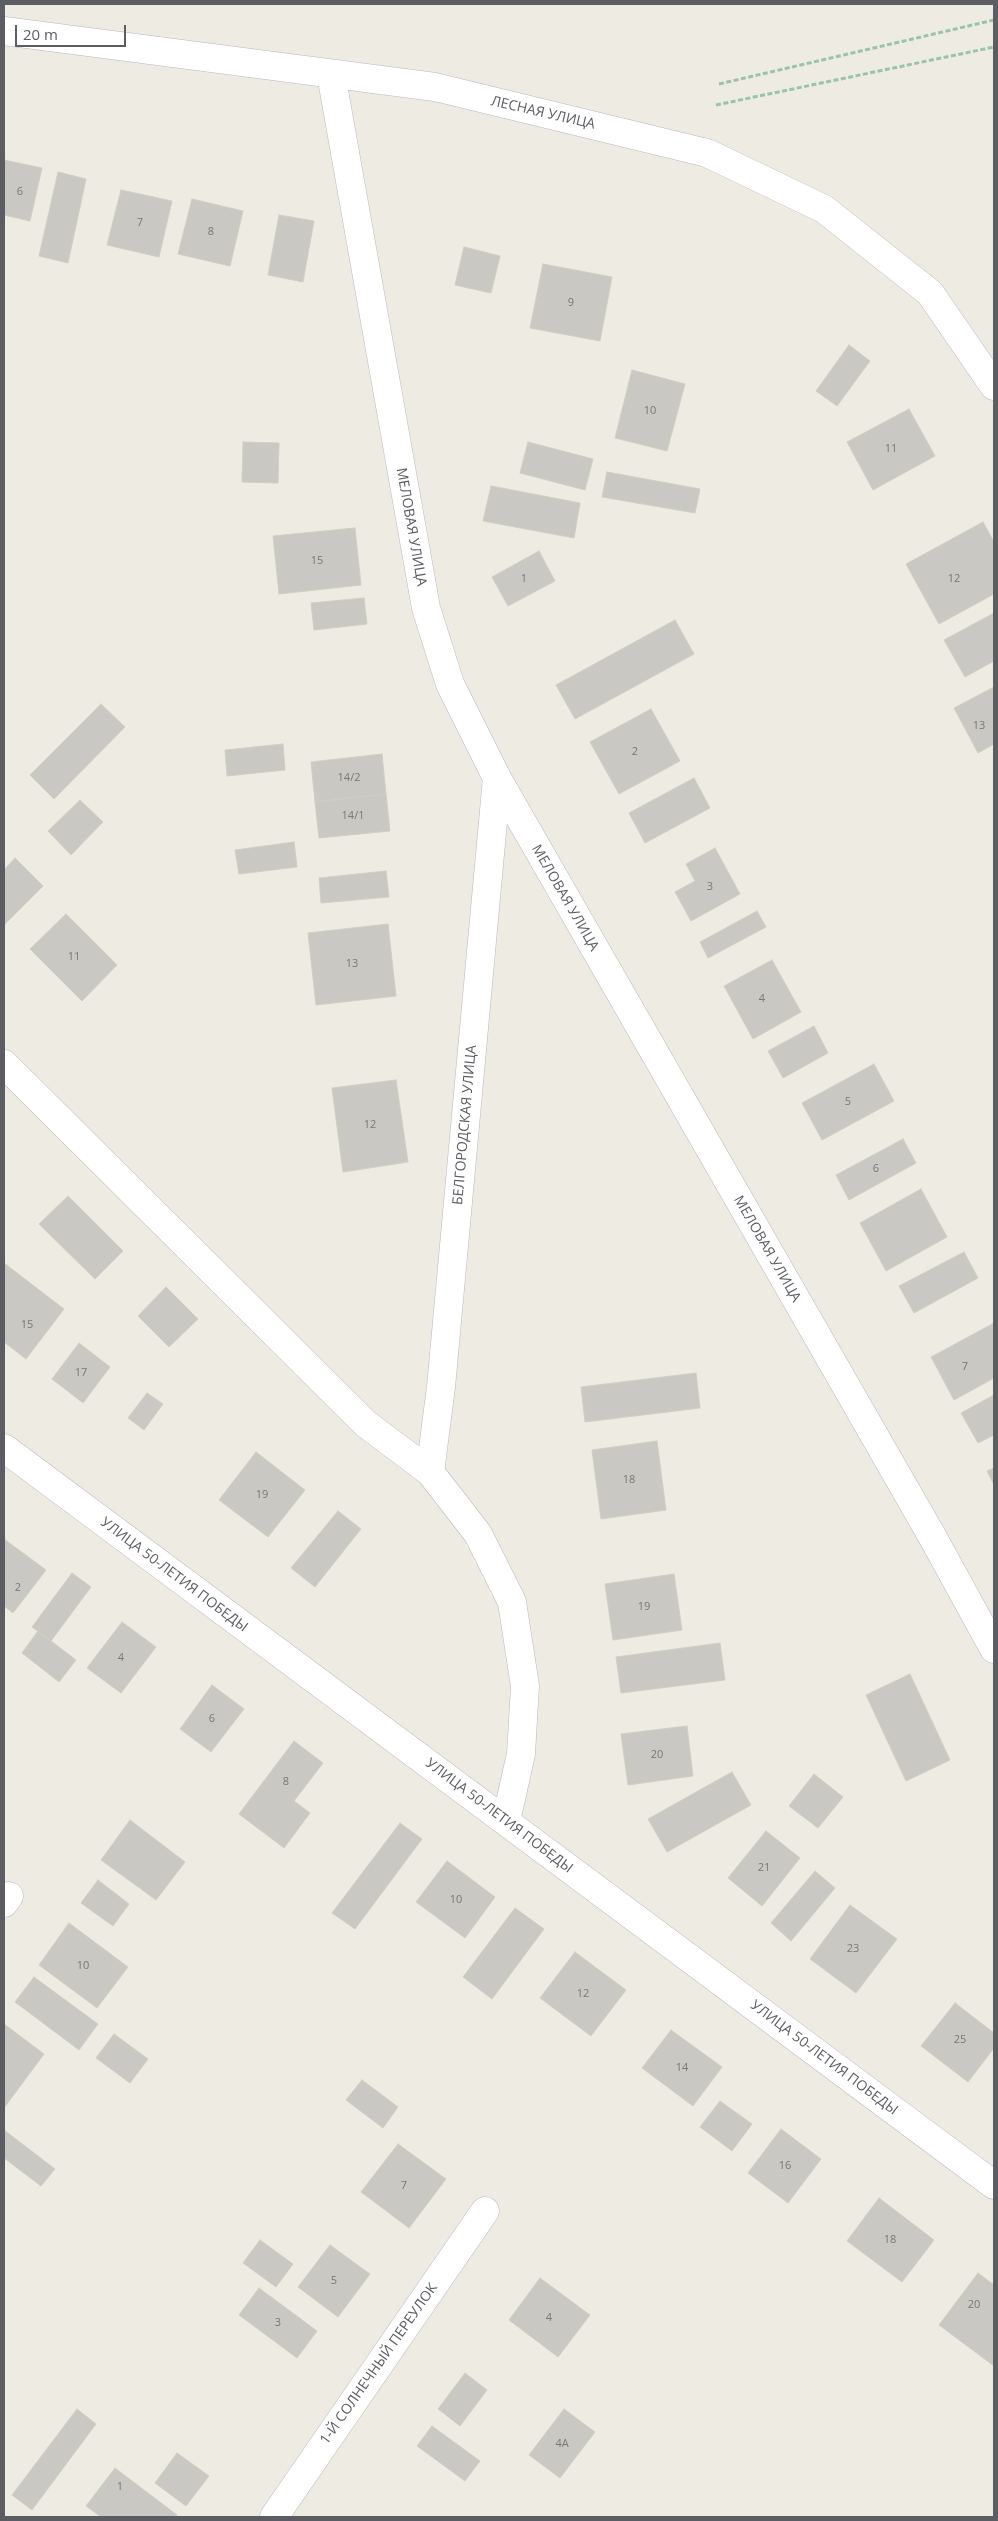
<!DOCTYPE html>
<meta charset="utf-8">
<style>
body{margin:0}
#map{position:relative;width:998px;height:2521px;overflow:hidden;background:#edebe2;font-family:"Open Sans",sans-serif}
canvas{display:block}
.frame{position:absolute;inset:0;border:5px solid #5b5d62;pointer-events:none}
.scale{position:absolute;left:15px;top:25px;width:111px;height:22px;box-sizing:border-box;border:2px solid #5b5d62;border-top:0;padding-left:6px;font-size:15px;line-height:18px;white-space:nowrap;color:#5b5d62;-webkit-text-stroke:4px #fff;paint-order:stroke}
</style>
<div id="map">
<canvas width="998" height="2521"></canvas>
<div class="frame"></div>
<div class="scale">20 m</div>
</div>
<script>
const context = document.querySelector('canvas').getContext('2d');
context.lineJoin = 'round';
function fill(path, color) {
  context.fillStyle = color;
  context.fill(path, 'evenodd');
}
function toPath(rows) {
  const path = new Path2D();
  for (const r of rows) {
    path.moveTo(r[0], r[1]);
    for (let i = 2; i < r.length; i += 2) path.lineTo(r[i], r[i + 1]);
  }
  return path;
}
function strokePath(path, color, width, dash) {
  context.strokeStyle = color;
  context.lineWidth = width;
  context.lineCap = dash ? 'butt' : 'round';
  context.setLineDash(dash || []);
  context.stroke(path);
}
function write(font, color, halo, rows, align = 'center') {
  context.font = font + ' "Open Sans",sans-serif';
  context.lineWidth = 4;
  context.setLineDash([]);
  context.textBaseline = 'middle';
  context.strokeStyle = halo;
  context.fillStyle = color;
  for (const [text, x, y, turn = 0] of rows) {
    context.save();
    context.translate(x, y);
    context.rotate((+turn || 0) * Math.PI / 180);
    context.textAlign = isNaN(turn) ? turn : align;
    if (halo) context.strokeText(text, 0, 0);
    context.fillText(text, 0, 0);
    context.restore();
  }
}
const building = toPath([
 [4,160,42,168,30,221,4,215,4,160],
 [58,172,86,179,68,263,39,256,58,172],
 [121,190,172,201,159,257,107,245,121,190],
 [192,199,243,211,230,266,178,254,192,199],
 [279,215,314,221,303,282,268,275,279,215],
 [464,247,500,256,491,293,455,285,464,247],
 [543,264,612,277,600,341,530,328,543,264],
 [849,345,870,361,837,406,816,391,849,345],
 [632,370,685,384,667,451,615,438,632,370],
 [909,409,935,456,873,490,847,442,909,409],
 [243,442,279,443,278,483,242,482,243,442],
 [528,442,593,459,585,490,520,473,528,442],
 [607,472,700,489,695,513,602,497,607,472],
 [491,486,580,503,574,538,483,521,491,486],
 [983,522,994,542,994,594,939,624,906,564,983,522],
 [355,528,361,585,279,594,273,536,355,528],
 [539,551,555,581,508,606,492,577,539,551],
 [364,598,367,624,314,630,311,603,364,598],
 [994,613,994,661,965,677,944,640,994,613],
 [675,620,694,654,575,719,556,685,675,620],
 [994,687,994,744,978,753,954,708,994,687],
 [101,704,125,727,54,799,30,775,101,704],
 [651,709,680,761,619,794,590,742,651,709],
 [283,744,285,770,227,776,225,750,283,744],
 [382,754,386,794,315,802,311,762,382,754],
 [694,778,710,808,645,843,629,813,694,778],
 [386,794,390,831,319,838,315,802,386,794],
 [80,800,103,822,71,855,48,831,80,800],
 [294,842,297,867,239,874,235,850,294,842],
 [715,848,740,894,691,921,675,892,695,881,686,864,715,848],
 [15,858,43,886,4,925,4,870,15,858],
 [386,871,389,897,321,903,319,878,386,871],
 [757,911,766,927,708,958,700,942,757,911],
 [66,914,117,965,82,1001,30,949,66,914],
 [388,924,396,996,316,1005,308,933,388,924],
 [772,960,801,1012,753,1039,724,986,772,960],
 [814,1026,828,1053,783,1078,768,1051,814,1026],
 [874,1064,894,1101,822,1140,802,1103,874,1064],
 [396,1080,408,1162,343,1172,332,1088,396,1080],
 [903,1139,916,1163,849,1200,836,1175,903,1139],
 [921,1189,947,1237,886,1271,860,1223,921,1189],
 [68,1196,123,1251,95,1279,39,1224,68,1196],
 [964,1252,978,1278,914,1313,899,1286,964,1252],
 [4,1263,64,1309,26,1359,4,1342,4,1263],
 [166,1287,198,1319,169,1347,138,1316,166,1287],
 [994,1323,994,1378,954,1400,931,1357,994,1323],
 [79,1343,110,1367,83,1403,52,1379,79,1343],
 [696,1373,700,1408,585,1422,581,1387,696,1373],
 [147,1393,163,1404,144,1430,128,1418,147,1393],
 [994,1395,994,1435,978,1443,961,1413,994,1395],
 [657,1441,666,1510,601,1519,592,1450,657,1441],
 [256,1452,305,1490,268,1537,219,1500,256,1452],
 [994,1468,994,1485,987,1471,994,1468],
 [338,1511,361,1529,315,1587,291,1568,338,1511],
 [4,1539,46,1570,13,1613,4,1606,4,1539],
 [72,1573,91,1587,51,1641,32,1627,72,1573],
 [674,1574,682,1630,613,1640,605,1584,674,1574],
 [122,1622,156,1647,121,1693,87,1668,122,1622],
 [38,1631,76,1660,59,1682,22,1653,38,1631],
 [720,1643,725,1680,621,1693,616,1657,720,1643],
 [910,1674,950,1760,906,1781,866,1695,910,1674],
 [212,1685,244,1709,211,1752,180,1729,212,1685],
 [687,1726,693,1776,628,1785,621,1734,687,1726],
 [294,1741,323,1763,294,1801,310,1813,284,1848,239,1814,294,1741],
 [732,1772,751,1805,667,1852,648,1819,732,1772],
 [814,1774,843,1797,818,1828,789,1806,814,1774],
 [130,1820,185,1862,156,1900,101,1860,130,1820],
 [400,1823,422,1839,355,1929,332,1913,400,1823],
 [766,1831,800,1858,762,1906,728,1878,766,1831],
 [447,1861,495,1897,465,1938,416,1902,447,1861],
 [815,1871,835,1888,791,1941,771,1923,815,1871],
 [98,1880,129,1904,113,1926,81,1903,98,1880],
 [850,1905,897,1939,856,1993,810,1959,850,1905],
 [515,1908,544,1929,492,1999,463,1977,515,1908],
 [69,1923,128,1967,97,2008,39,1965,69,1923],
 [575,1952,626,1990,591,2036,540,1998,575,1952],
 [34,1977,98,2024,79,2050,15,2002,34,1977],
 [955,2003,994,2033,994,2048,968,2082,921,2046,955,2003],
 [4,2024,44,2054,4,2108,4,2024],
 [671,2030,722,2067,693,2106,642,2068,671,2030],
 [114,2034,148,2059,130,2083,96,2058,114,2034],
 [362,2080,398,2107,383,2128,346,2100,362,2080],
 [720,2101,752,2124,732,2151,700,2127,720,2101],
 [781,2129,821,2159,788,2203,748,2173,781,2129],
 [4,2130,55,2169,41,2186,4,2158,4,2130],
 [398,2144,446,2179,409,2228,361,2192,398,2144],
 [879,2198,934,2240,902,2282,847,2241,879,2198],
 [260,2240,293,2264,276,2287,243,2263,260,2240],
 [330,2245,370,2274,338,2317,298,2287,330,2245],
 [978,2273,994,2285,994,2366,939,2325,978,2273],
 [540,2278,590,2315,558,2357,509,2320,540,2278],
 [259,2288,317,2331,297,2358,239,2315,259,2288],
 [465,2373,487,2390,460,2426,438,2409,465,2373],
 [77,2409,96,2424,32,2510,12,2495,77,2409],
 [564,2409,595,2432,560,2478,529,2455,564,2409],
 [432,2426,480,2461,465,2481,417,2446,432,2426],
 [177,2453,209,2476,186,2506,155,2483,177,2453],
 [115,2468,177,2515,175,2517,101,2517,86,2506,115,2468]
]);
fill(building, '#cac8c2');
strokePath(building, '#d1cec1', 1);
const minor = toPath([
 [4,31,435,87,707,153,824,209,930,293,994,386],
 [331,74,426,608,450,684,497,778,932,1536,994,1649],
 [4,1064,366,1424,430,1472,478,1534,512,1602,525,1686,521,1754,506,1821],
 [4,1448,994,2185],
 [430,1472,441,1387,497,778],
 [4,1903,9,1896],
 [274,2517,485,2211]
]);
strokePath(minor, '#b8b9be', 29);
strokePath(toPath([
 [719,84,994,20],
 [716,105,994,47]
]), '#9ac3a9', 3, [5, 2.5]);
strokePath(minor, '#fff', 28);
write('11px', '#77787a', null, [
 ["6",20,192],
 ["7",140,223],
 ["8",211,232],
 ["9",571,303],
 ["10",650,411],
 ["11",891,449],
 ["15",317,561],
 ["1",524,579],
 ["12",954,579],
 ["13",979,726],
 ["2",635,752],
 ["14/2",349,778],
 ["14/1",353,816],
 ["3",710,887],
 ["11",74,957],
 ["13",352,964],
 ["4",762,999],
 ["5",848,1102],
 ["12",370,1125],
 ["6",876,1169],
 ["15",27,1325],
 ["7",965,1367],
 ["17",81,1373],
 ["18",629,1480],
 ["19",262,1495],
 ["2",18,1588],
 ["19",644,1607],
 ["4",121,1658],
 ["6",212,1719],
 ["20",657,1755],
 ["8",286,1782],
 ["21",764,1868],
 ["10",456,1900],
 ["23",853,1949],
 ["10",83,1966],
 ["12",583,1994],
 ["25",960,2040],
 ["14",682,2068],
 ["16",785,2166],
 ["7",404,2186],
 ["18",890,2240],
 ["5",334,2281],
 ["20",974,2305],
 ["4",549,2318],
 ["3",278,2323],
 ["4А",562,2444],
 ["1",120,2487]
]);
write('14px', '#5b5d62', '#fff', [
 ["ЛЕСНАЯ УЛИЦА",543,113,13],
 ["МЕЛОВАЯ УЛИЦА",411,527,80],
 ["МЕЛОВАЯ УЛИЦА",565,898,60],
 ["БЕЛГОРОДСКАЯ УЛИЦА",465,1125,-85],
 ["МЕЛОВАЯ УЛИЦА",767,1249,60],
 ["УЛИЦА 50-ЛЕТИЯ ПОБЕДЫ",174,1575,37],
 ["УЛИЦА 50-ЛЕТИЯ ПОБЕДЫ",499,1816,37],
 ["УЛИЦА 50-ЛЕТИЯ ПОБЕДЫ",824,2058,37],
 ["1-Й СОЛНЕЧНЫЙ ПЕРЕУЛОК",379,2364,-55]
]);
</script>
